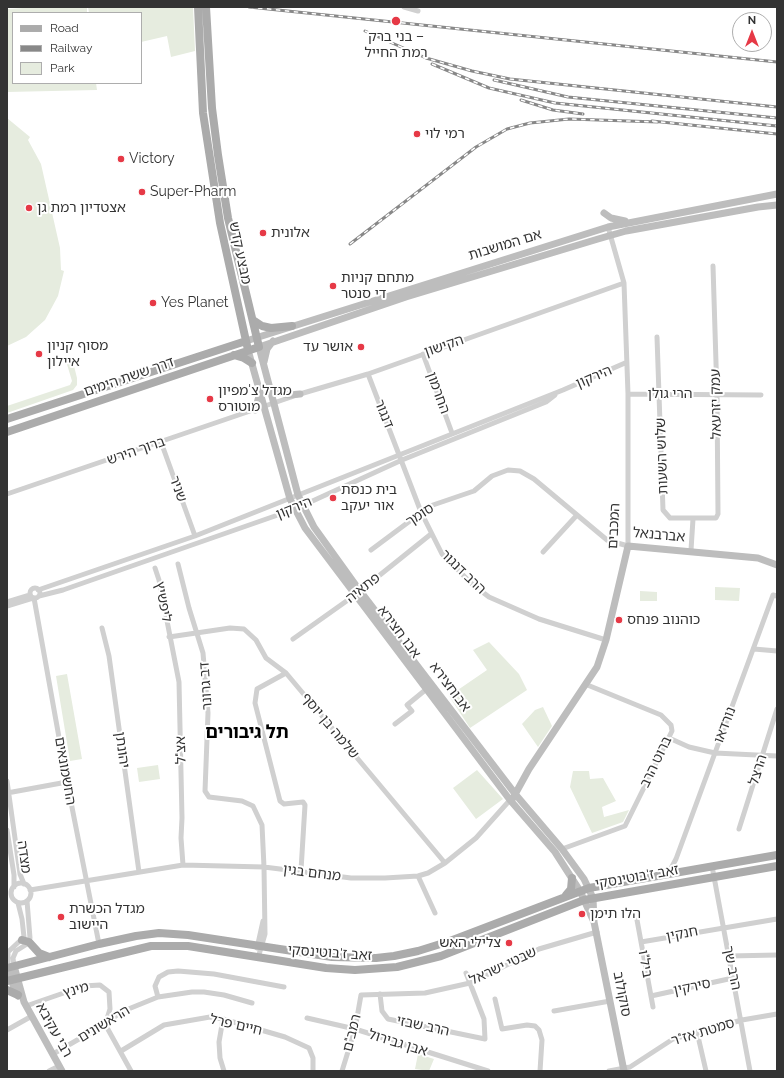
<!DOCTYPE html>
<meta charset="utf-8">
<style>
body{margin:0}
#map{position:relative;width:784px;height:1078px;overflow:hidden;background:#fff;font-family:Raleway,sans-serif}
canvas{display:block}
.frame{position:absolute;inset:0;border:8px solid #333;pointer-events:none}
.legend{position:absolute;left:12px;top:12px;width:130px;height:72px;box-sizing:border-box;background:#fff;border:1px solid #adadad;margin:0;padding:5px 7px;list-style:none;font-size:12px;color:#333}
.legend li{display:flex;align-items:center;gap:8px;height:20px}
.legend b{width:20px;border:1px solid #adadad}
.north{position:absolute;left:732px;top:12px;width:40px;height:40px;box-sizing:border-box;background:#fff;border:1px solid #adadad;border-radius:50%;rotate:0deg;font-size:11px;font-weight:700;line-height:16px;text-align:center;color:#333}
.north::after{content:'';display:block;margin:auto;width:14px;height:18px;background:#e63946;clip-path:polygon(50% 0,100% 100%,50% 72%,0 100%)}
</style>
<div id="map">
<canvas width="784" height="1078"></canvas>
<div class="frame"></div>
<ul class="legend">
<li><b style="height:5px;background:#ababab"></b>Road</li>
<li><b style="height:5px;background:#888"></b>Railway</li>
<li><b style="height:11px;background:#e6ecdf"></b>Park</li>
</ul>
<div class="north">N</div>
</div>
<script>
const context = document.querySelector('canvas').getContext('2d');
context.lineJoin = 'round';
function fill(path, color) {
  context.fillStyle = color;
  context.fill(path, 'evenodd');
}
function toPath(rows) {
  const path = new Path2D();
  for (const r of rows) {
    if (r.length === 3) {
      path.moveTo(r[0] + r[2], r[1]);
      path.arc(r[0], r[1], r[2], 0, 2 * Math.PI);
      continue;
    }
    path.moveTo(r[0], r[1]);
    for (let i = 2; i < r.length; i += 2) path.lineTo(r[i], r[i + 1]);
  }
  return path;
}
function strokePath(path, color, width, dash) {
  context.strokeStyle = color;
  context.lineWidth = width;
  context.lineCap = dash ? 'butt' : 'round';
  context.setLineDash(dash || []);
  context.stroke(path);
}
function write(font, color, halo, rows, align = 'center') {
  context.font = font + ' Raleway,"Noto Sans Hebrew",sans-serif';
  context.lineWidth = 4;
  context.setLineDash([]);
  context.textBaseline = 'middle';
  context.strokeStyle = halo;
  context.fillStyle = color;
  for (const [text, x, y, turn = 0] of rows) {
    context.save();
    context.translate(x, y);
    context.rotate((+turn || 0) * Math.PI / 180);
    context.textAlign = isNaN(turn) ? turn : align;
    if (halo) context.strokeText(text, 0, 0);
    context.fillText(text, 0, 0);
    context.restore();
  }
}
fill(toPath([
 [39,7,87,7,87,13,13,13,13,83,96,83,97,90,7,92,7,9],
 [88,7,193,7,195,51,171,57,167,36,141,42,141,13,89,13],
 [7,118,30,137,28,140,41,164,60,248,61,270,64,271,58,296,45,320,26,337,7,346],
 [72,358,77,378,77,385,73,390,7,413,7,406,70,385,72,381,66,361],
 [715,587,740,588,739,601,715,600],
 [640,591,657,592,657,601,640,601],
 [489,642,519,674,527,690,470,728,449,696,487,670,473,650],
 [67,674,82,759,70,761,56,676],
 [543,707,552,726,538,747,522,724,535,710],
 [158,765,160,779,139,782,137,768],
 [477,770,503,799,476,819,453,788],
 [573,771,589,771,590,779,603,778,616,801,602,807,604,817,629,810,623,822,592,833,570,787],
 [418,1054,434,1059,429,1071,415,1069]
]), '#e6ecdf');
strokePath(toPath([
 [404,7,418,11],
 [657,337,663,510,670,518,716,518,718,514,717,395,713,266],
 [423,354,452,433],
 [368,374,421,512,442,554,472,584,489,597,539,619,606,640],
 [628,394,761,395],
 [161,442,195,536],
 [7,494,300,394,368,374,624,283],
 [371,550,430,506,474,491,492,476,508,470,520,471,534,479,607,540,628,546,628,394,624,283,608,227],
 [691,550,693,519],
 [543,552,577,515],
 [178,564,189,608,203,653,208,713,205,791,209,797,242,801,253,806,262,825,264,867,265,934,258,958],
 [155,568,159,580,179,682,182,818,181,838,183,865],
 [35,593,5],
 [38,590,195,536,563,390,625,363],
 [39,596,63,590,295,509,402,460,546,402,555,395],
 [34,598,67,782,99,944],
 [7,602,30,595],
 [7,606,33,598],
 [102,628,109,656,139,872],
 [169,637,230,628,244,629,256,640,266,658,286,673,445,863],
 [293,639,355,595,431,534],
 [754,649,777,651],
 [286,673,257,689,255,703,280,801,284,804,303,802,305,805,301,870],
 [395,724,412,711,407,705,429,687],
 [669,738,689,747,715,753,777,756],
 [7,781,20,874,24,884],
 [7,793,67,782],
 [739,829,777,709],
 [7,830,14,875,14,887],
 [562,849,625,826,672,731,671,725,661,715,585,684],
 [712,866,750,1071],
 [668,874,676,859,773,595,777,596],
 [418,876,435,913],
 [21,893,10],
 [30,890,183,865,264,867,351,878,385,878,418,876,428,873,445,863,476,838,510,800],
 [637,920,653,1007],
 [641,942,777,919],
 [257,948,263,921],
 [729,956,777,955],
 [14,966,13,958,16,951,27,944,30,938,27,901],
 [8,968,8,952,24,937,22,919,18,903],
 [380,994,382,1011,388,1019,485,1039,484,1019,466,973],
 [651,996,733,978],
 [158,997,155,986,159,977,168,972,178,971,214,974,284,987],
 [495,999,502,1029,527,1025,535,1026,539,1030,542,1040,540,1071],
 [26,1006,84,986,100,985,109,992,110,1009,106,1022],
 [554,1011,610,1001],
 [307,1018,355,1029,488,1071],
 [223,1019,219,1042,220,1058,224,1071],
 [105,1024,131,1071],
 [7,1030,32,1016],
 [697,1032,706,1071],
 [121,1051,164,1025,210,1017,223,1019,285,1037,309,1048,313,1058,313,1071],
 [53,1054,105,1024,121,1012,158,997,192,992,204,992,224,995,252,1003],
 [49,1071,59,1066],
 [342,1071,355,1029,361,995,425,993,470,983,539,949,597,932],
 [609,1071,630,1067,673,1039,742,1020,777,1014]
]), '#d0d0d0', 5);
strokePath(toPath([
 [604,213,611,218,625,221],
 [246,341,608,227,777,194],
 [248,350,290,499,305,528,510,800,555,852,580,891,594,922,624,1071],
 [264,362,267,349,273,341],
 [269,387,278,392,289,395,300,394],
 [255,410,260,393],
 [513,798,529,769,597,667,606,640,628,546,758,558,777,565],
 [594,922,593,898,584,879,562,849,516,795,360,591,314,527,298,495,259,347,406,297,598,239,626,231,758,207,777,205],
 [14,966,24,1002,62,1071],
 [8,968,14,988,18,996]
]), '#bdbdbd', 7);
strokePath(toPath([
 [198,7,203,113,220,223,248,350],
 [253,320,262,326,271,328,292,326],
 [234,355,244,358,252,363],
 [7,419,246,341],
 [7,432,259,347,228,218,218,155,212,108,206,7],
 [566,895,571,889,572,878],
 [22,940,29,942,39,953,49,957],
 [7,968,99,944,136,936,159,933,188,935,332,957,376,958,394,956,418,951,450,941,589,888,777,855],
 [7,981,151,946,188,946,326,968,355,970,397,967,441,956,584,900,777,866],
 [7,990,18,995]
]), '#ababab', 8);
const rail = toPath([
 [249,7,777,62],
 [365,31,426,58,472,71,510,79,777,107],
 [432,64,489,88,555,103,777,126],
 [494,80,568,97,777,118],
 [521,100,553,110,583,114],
 [652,121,777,134],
 [350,244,476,147,507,129,530,123,569,119,658,122]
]);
strokePath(rail, '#888', 3);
strokePath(rail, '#fff', 1.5, [4.5]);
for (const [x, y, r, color] of [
 [396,21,5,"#e63946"],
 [417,134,4,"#e63946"],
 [121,159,4,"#e63946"],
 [142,192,4,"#e63946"],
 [29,208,4,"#e63946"],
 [263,233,4,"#e63946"],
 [333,286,4,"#e63946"],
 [153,303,4,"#e63946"],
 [361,347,4,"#e63946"],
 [39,354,4,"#e63946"],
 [210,399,4,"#e63946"],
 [333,498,4,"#e63946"],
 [619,620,4,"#e63946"],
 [582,914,4,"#e63946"],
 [61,917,4,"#e63946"],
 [509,943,4,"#e63946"]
]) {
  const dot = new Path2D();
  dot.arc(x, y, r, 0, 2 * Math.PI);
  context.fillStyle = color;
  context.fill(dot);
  strokePath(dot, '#fff', 1.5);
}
write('14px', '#333', '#fff', [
 ["בני ברק –",396,37,"center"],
 ["רמת החייל",396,53,"center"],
 ["רמי לוי",425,134],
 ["Victory",129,159],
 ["Super-Pharm",150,192],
 ["אצטדיון רמת גן",37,208],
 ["אלונית",271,233],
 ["מתחם קניות",341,278],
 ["די סנטר",341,294],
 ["Yes Planet",161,303],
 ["מסוף קניון",47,346],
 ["איילון",47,362],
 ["אושר עד",353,347,"right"],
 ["מגדל צ'מפיון",218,391],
 ["מוטורס",218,407],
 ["בית כנסת",341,490],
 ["אור יעקב",341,506],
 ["כוהנוב פנחס",627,620],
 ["מגדל הכשרת",69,909],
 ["היישוב",69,925],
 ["הלו תימן",590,914],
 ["צלילי האש",501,943,"right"]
], 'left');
write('14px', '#333', '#fff', [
 ["אם המושבות",505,245,-17],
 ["מבצע קדש",240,253,78],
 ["הקישון",444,346,-19],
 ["דרך ששת הימים",129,377,-19],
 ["הירקון",594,377,-23],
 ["החרמון",438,393,70],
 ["הרי גולן",670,394],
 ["עמק יזרעאל",716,404,-91],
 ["דנגור",384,414,68],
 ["ברוך הירש",136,451,-19],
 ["שלוש השעות",662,456,-92],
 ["שניר",178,489,70],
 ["הירקון",294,508,-22],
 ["סומך",420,515,-33],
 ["המכבים",614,526,-87],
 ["אברבנאל",659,535,5],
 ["הרב דנגור",463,572,44],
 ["פתאיה",363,588,-38],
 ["ליפשיץ",163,602,79],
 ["אבו חצירא",399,632,53],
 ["דב גרונר",206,686,-94],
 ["אבוחצירא",450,687,53],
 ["נורדאו",725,725,-69],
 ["שלמה בן יוסף",330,726,50],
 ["יהונתן",122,750,82],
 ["אצ\"ל",181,750,-91],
 ["ברוט הרב",656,762,-64],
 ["הרצל",758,770,-72],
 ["החשמונאים",65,771,80],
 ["מצדה",24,857,82],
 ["מנחם בגין",312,873,7],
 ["זאב ז'בוטינסקי",637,877,-10],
 ["חנקין",682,934,-11],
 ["זאב ז'בוטינסקי",330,953,4],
 ["ביל\"ו",645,964,80],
 ["שבטי ישראל",503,966,-25],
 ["הרב שך",732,968,79],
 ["סירקין",692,987,-12],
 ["מינץ",76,990,-16],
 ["סוקולוב",622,994,79],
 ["הראשונים",104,1024,-31],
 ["חיים פרל",236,1025,13],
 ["הרב שבזי",423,1026,12],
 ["רבי עקיבא",54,1030,61],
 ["סמטת אז\"ר",703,1032,-17],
 ["רמב\"ם",352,1033,-76],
 ["אבן גבירול",398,1043,17]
]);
write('bold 18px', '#000', '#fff', [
 ["תל גיבורים",247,733]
]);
</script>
